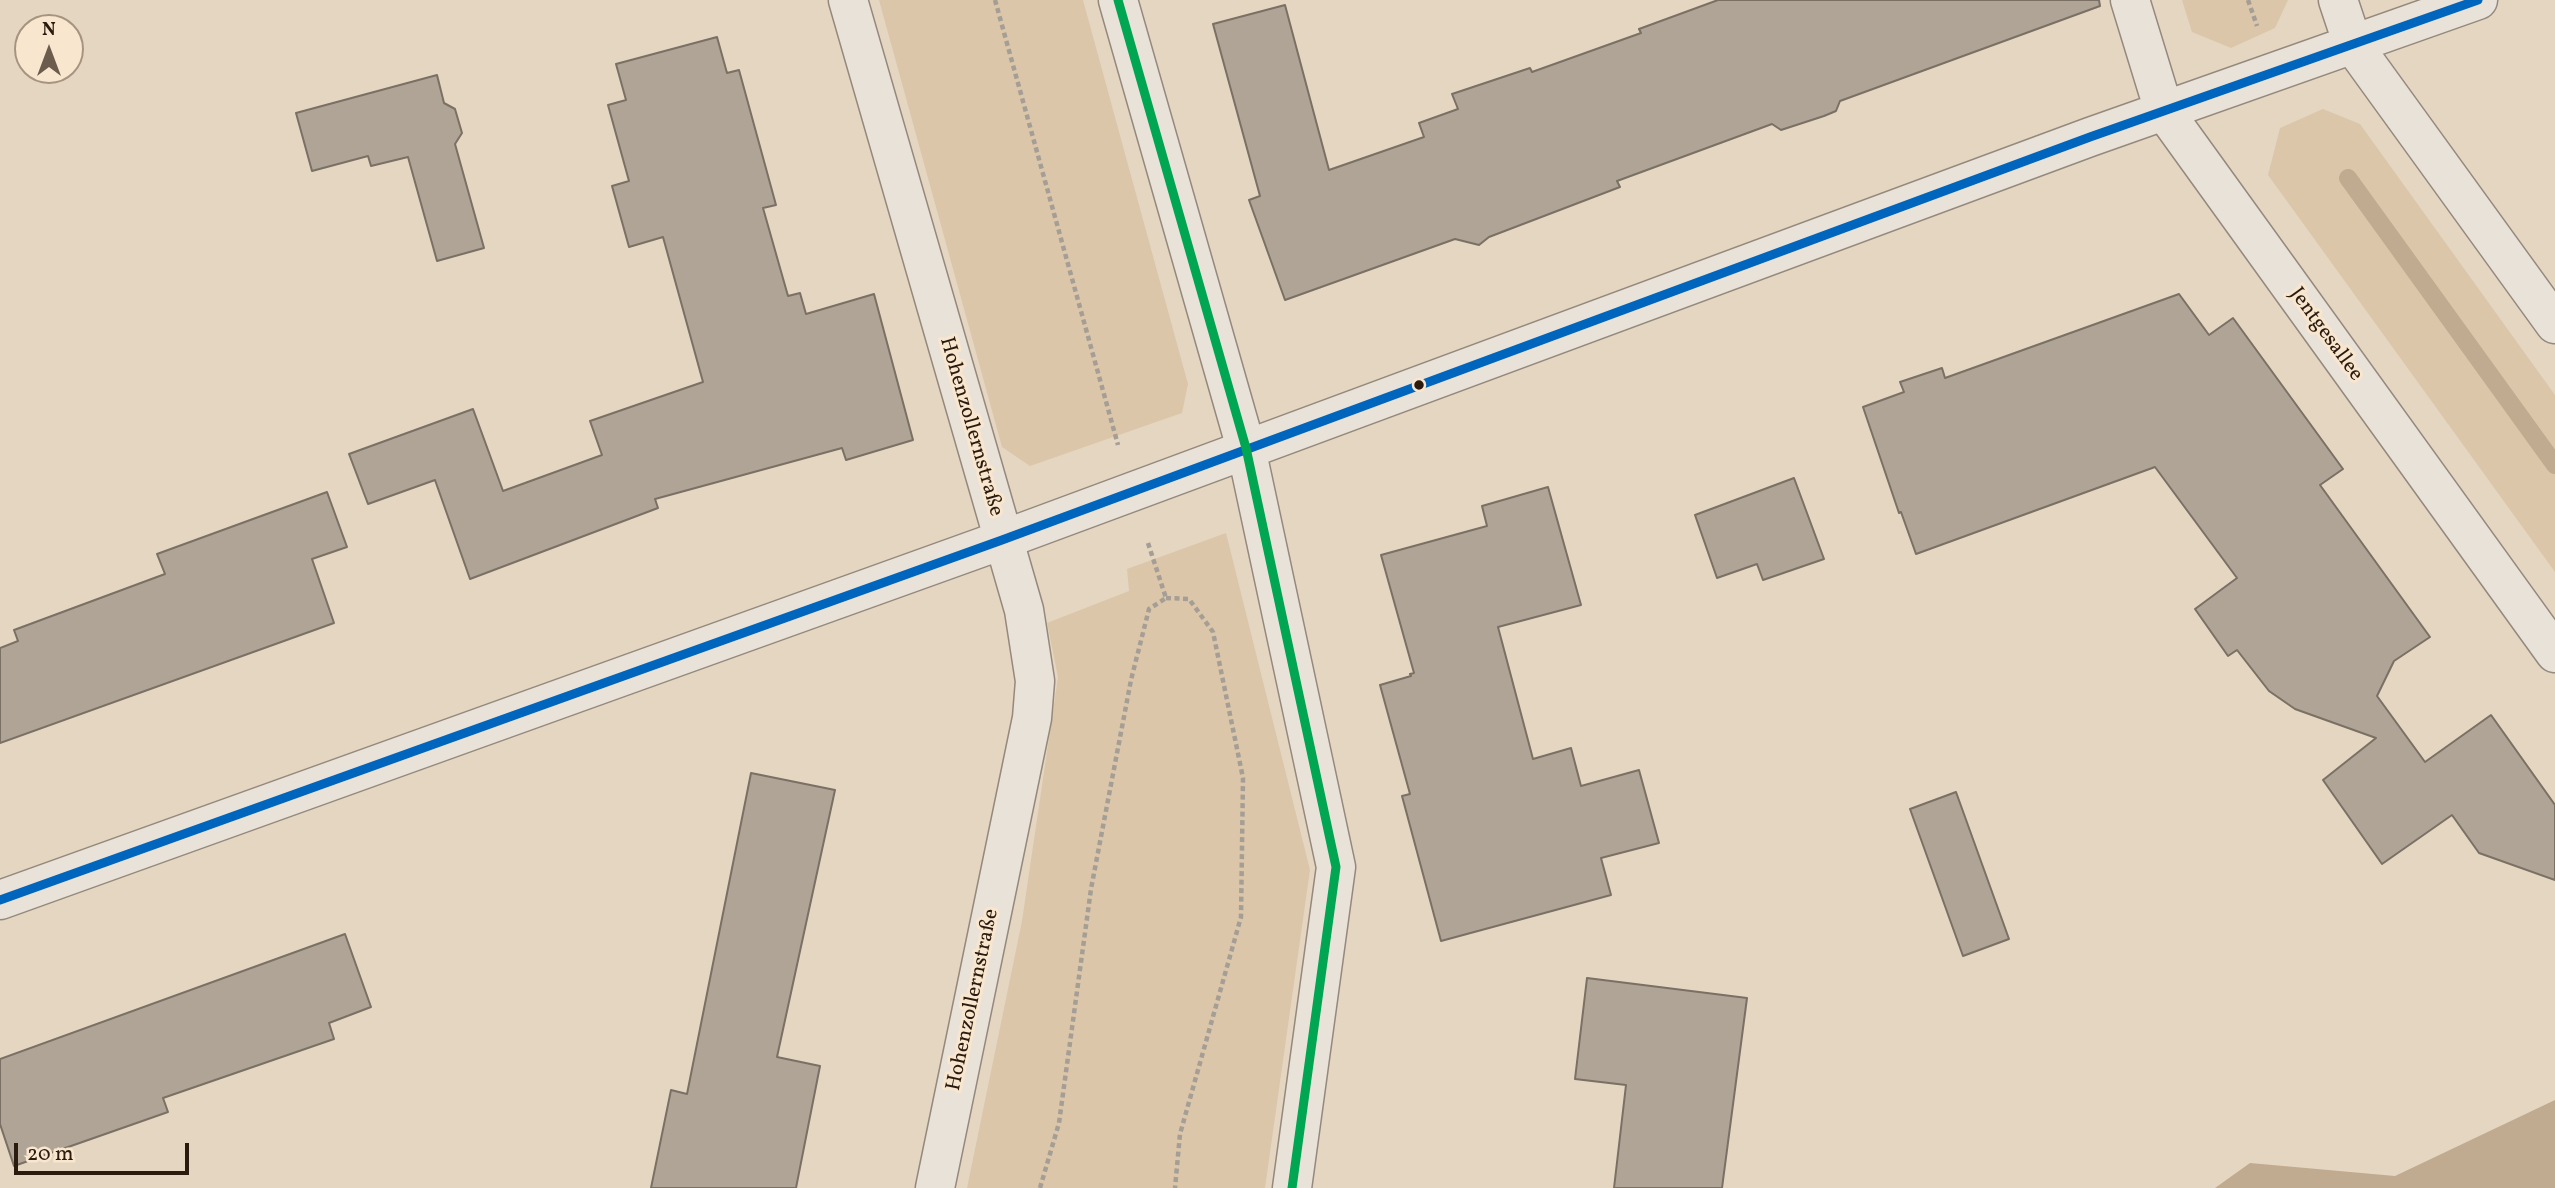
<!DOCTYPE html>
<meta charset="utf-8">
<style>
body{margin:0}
#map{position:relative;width:2555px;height:1188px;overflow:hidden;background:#e5d6c2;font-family:Vollkorn,serif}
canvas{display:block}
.north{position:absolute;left:14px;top:14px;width:70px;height:70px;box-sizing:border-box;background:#f8e6ce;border:2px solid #a69481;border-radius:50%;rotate:0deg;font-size:19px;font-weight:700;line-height:28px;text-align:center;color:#2b1a0e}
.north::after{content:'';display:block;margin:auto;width:24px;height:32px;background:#6c5c4d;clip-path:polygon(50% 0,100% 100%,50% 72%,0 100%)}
.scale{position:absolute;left:14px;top:1143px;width:175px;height:32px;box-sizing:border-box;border:4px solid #2b1a0e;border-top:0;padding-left:9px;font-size:21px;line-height:24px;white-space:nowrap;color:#2b1a0e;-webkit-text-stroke:5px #f8e6ce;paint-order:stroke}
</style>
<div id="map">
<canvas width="2555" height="1188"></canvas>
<div class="north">N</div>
<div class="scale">20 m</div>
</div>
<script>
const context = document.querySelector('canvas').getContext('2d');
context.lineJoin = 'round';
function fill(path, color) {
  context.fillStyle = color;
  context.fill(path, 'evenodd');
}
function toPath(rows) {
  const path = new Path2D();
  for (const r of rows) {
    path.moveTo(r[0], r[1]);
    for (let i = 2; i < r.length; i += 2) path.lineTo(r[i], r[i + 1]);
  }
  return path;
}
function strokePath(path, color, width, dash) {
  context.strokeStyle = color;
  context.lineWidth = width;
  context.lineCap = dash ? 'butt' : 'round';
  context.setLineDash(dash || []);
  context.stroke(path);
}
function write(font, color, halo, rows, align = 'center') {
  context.font = font + ' Vollkorn,serif';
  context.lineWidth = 6;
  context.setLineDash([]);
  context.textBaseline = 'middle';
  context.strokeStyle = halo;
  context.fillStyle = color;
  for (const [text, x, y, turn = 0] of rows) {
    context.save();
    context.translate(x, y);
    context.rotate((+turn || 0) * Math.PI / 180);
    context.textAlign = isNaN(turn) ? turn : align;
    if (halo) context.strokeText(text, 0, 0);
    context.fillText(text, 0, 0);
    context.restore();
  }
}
fill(toPath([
 [879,0,1083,0,1188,384,1182,413,1030,466,1002,447],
 [2182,0,2288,0,2275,28,2231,48,2192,32],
 [2323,109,2360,124,2555,395,2555,572,2268,175,2280,128],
 [1226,533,1310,870,1265,1188,967,1188,1022,921,1058,677,1047,623,1129,591,1127,569]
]), '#dbc6aa');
fill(toPath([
 [2555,1100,2555,1188,2215,1188,2250,1163,2395,1176]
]), '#c0ab90');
strokePath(toPath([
 [2348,178,2555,465]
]), '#c0ab90', 18);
const building = toPath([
 [1718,0,2099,0,2100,6,1840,101,1836,111,1824,116,1781,130,1772,124,1617,181,1620,187,1489,237,1479,245,1455,239,1285,300,1249,200,1260,196,1213,24,1285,5,1329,170,1424,137,1419,123,1458,109,1452,94,1530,68,1532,72,1641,33,1639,29,1718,0],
 [717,37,727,73,739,70,776,205,763,208,788,296,800,293,806,314,874,294,913,440,846,460,842,448,655,499,658,508,470,579,435,480,368,504,349,454,473,409,503,491,602,455,590,421,703,382,663,237,629,247,612,186,629,181,608,105,626,100,616,64,717,37],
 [437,75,444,103,455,109,462,133,455,144,484,248,437,261,408,157,371,166,368,156,312,171,296,113,437,75],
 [2179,294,2209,335,2233,318,2343,469,2320,485,2430,637,2394,661,2377,696,2425,762,2491,715,2555,805,2555,880,2479,853,2452,815,2382,864,2323,780,2376,738,2295,709,2269,691,2237,650,2228,656,2195,609,2237,578,2155,467,1916,554,1901,512,1899,513,1863,407,1904,392,1900,382,1942,368,1945,378,2179,294],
 [1794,478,1824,559,1763,580,1757,564,1717,578,1695,515,1794,478],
 [1548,487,1581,605,1498,627,1533,759,1571,748,1581,786,1639,770,1659,843,1601,858,1611,895,1441,941,1402,796,1410,794,1380,685,1411,676,1410,674,1414,673,1381,555,1487,526,1482,506,1548,487],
 [327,492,347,547,312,559,334,623,0,743,0,648,18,641,14,630,165,574,157,554,327,492],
 [751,773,835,790,777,1057,820,1066,796,1188,651,1188,671,1090,687,1094,751,773],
 [1956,792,2009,939,1963,956,1910,809,1956,792],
 [345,934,371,1007,329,1023,334,1039,163,1098,168,1112,14,1166,0,1124,0,1059,345,934],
 [1587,978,1747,998,1722,1188,1614,1188,1626,1085,1575,1079,1587,978]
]);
fill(building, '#b0a497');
strokePath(building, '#7a7064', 2);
const street = toPath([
 [848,0,1024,610,1035,681,1032,718,935,1188],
 [1118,0,1246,448,1336,867,1292,1188],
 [2130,0,2164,111,2555,653],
 [2338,0,2353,45,2555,324],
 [0,900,1002,540,2090,137,2478,0]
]);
strokePath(street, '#94897c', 41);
strokePath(toPath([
 [995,0,1118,445],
 [2248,0,2257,26],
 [1166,598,1189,599,1213,632,1243,778,1241,917,1180,1134,1175,1188],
 [1040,1188,1059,1123,1091,889,1131,680,1149,609,1166,598,1147,540]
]), '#a59e95', 4.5, [5, 3.5]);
strokePath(street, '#e9e2d8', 38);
strokePath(toPath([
 [0,900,1002,540,2090,137,2478,0]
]), '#0065bd', 9);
strokePath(toPath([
 [1118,0,1246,448,1336,867,1292,1188]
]), '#00a651', 9);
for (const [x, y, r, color] of [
 [1419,385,6,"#2b1a0e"]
]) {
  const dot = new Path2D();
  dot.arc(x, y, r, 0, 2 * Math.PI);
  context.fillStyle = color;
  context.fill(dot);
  strokePath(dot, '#f8e6ce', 2.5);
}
write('21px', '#2b1a0e', '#f8e6ce', [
 ["Jentgesallee",2325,335,54],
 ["Hohenzollernstraße",970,427,74],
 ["Hohenzollernstraße",974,1000,-78]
]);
</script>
